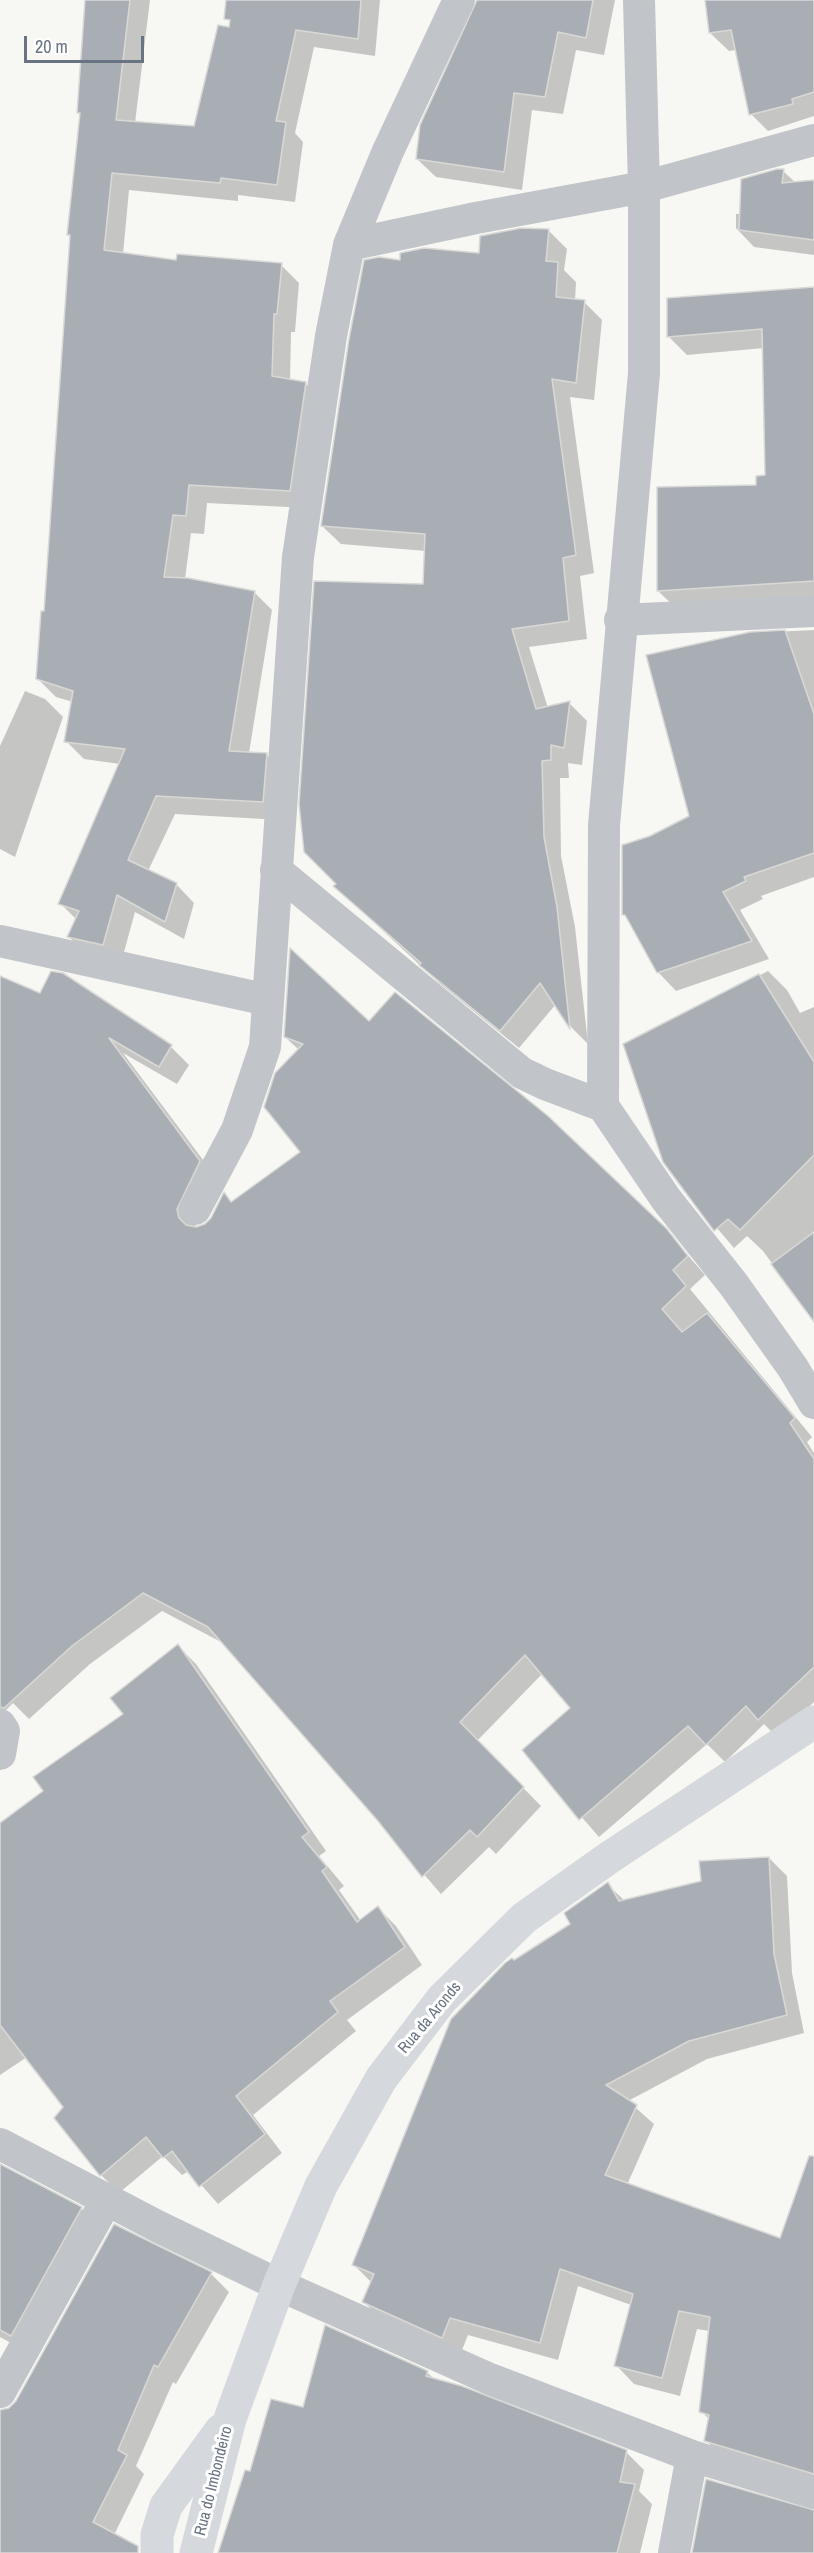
<!DOCTYPE html>
<style>
body{margin:0}
#map{position:relative;width:814px;height:2553px;overflow:hidden;background:#f7f7f4;font-family:"Archivo Narrow",sans-serif}
canvas{display:block}
.scale{position:absolute;left:24px;top:36px;width:120px;height:27px;box-sizing:border-box;border:3px solid #697483;border-top:0;padding-left:8px;font-size:18px;line-height:21px;white-space:nowrap;color:#697483;-webkit-text-stroke:4px #fff;paint-order:stroke}
</style>
<div id="map">
<canvas width="814" height="2553"></canvas>
<div class="scale">20 m</div>
</div>
<script>
const context = document.querySelector('canvas').getContext('2d');
context.lineJoin = 'round';
function fill(path, color) {
  context.fillStyle = color;
  context.fill(path, 'evenodd');
}
function toPath(rows) {
  const path = new Path2D();
  for (const r of rows) {
    path.moveTo(r[0], r[1]);
    for (let i = 2; i < r.length; i += 2) path.lineTo(r[i], r[i + 1]);
  }
  return path;
}
function strokePath(path, color, width, dash) {
  context.strokeStyle = color;
  context.lineWidth = width;
  context.lineCap = dash ? 'butt' : 'round';
  context.setLineDash(dash || []);
  context.stroke(path);
}
function write(font, color, halo, rows, align = 'center') {
  context.font = font + ' "Archivo Narrow",sans-serif';
  context.lineWidth = 6;
  context.setLineDash([]);
  context.textBaseline = 'middle';
  context.strokeStyle = halo;
  context.fillStyle = color;
  for (const [text, x, y, turn = 0] of rows) {
    context.save();
    context.translate(x, y);
    context.rotate((+turn || 0) * Math.PI / 180);
    context.textAlign = isNaN(turn) ? turn : align;
    if (halo) context.strokeText(text, 0, 0);
    context.fillText(text, 0, 0);
    context.restore();
  }
}
fill(toPath([
 [87,0,150,0,135,123,195,127,231,29,234,0,380,0,375,56,314,47,295,133,303,142,295,202,238,195,238,201,129,190,123,254,177,262,281,265,299,283,295,332,291,332,290,381,305,383,323,402,308,508,207,503,204,534,191,533,185,579,254,592,272,610,249,753,266,754,284,773,281,820,175,814,148,871,176,884,194,903,184,939,135,912,121,963,87,955,69,937,77,920,60,903,120,764,84,759,66,741,73,702,56,697,37,678,45,613,71,237,69,234,81,116,78,112],
 [478,0,615,0,604,55,576,50,563,114,532,110,522,190,436,177,417,159],
 [707,0,814,0,814,116,768,131,750,113,736,50,729,51,710,33],
 [783,171,796,183,814,182,814,255,754,247,736,228,736,214,741,214],
 [549,231,567,249,564,270,576,282,575,301,584,302,602,320,594,400,570,397,594,573,580,576,587,639,529,647,548,708,569,703,587,721,582,765,568,763,569,778,560,778,561,856,575,927,588,1044,572,1028,556,1004,519,1048,439,983,335,886,338,885,424,586,426,551,341,544,322,526,401,261,481,254],
 [814,289,814,601,677,609,658,591,767,477,764,348,687,355,669,337],
 [814,630,814,877,761,896,763,899,740,910,769,959,676,991,658,972,630,920,623,914,650,838,691,817,751,633],
 [25,691,45,699,63,717,15,857,0,849,0,746],
 [768,971,787,990,800,1013,814,1007,814,1320,763,1251,747,1236,734,1248,682,1187,664,1161,625,1045],
 [63,975,171,1047,189,1065,177,1084,123,1053,218,1180,194,1229,205,1226,212,1219,225,1195,233,1203,302,1152,299,1050,285,1037,369,1023,666,1230,705,1275,690,1289,812,1437,807,1442,814,1453,814,1702,777,1737,764,1724,725,1762,707,1744,599,1837,524,1751,573,1708,543,1673,477,1741,541,1806,496,1854,489,1847,441,1894,223,1643,162,1611,90,1664,29,1719,13,1703,0,1716,0,979,41,995],
 [178,1646,196,1664,326,1851,319,1856,344,1886,339,1890,361,1921,378,1908,396,1926,422,1965,347,2020,356,2031,253,2115,282,2153,218,2204,189,2171,182,2175,163,2156,119,2193,101,2175,65,2107,27,2057,0,2075,0,1825,45,1792,125,1715],
 [769,1858,787,1876,792,1973,804,2033,707,2059,628,2101,654,2124,627,2185,781,2240,814,2200,814,2486,724,2459,706,2440,710,2420,701,2411,710,2331,697,2329,680,2396,634,2384,616,2365,631,2305,578,2286,558,2360,468,2335,460,2355,382,2320,364,2302,372,2283,354,2265,515,1962,572,1924,607,1884,625,1901,702,1882],
 [0,2162,1,2167,81,2208,99,2227,29,2353,0,2337],
 [211,2274,229,2292,176,2384,173,2382,136,2466,144,2474,114,2535,134,2553,0,2553,0,2410,9,2409],
 [427,2372,435,2380,626,2452,644,2470,639,2491,652,2504,640,2553,219,2553,251,2473,304,2409]
]), '#0003');
const building = toPath([
 [85,0,130,0,116,120,194,126,218,25,229,27,230,20,224,19,226,0,361,0,358,39,296,30,276,121,286,122,277,185,221,178,220,183,112,173,104,250,176,260,177,254,282,263,277,314,274,314,272,376,306,382,290,491,189,485,186,516,173,515,164,577,188,578,255,591,229,751,267,753,263,802,156,796,128,860,177,883,165,922,117,895,103,945,67,937,79,911,58,904,125,749,64,742,73,691,36,679,41,611,44,611,70,235,67,235,80,113,77,113,85,0],
 [477,0,593,0,586,38,558,32,545,97,514,93,504,172,416,159,420,125,477,0],
 [705,0,814,0,814,92,792,99,793,104,749,115,731,30,709,33,705,0],
 [777,169,784,169,782,183,814,180,814,240,739,230,741,179,777,169],
 [521,228,549,229,546,261,558,262,556,297,585,300,576,383,552,379,576,555,563,558,569,621,512,629,536,709,570,701,564,748,551,745,551,760,542,761,544,837,557,907,570,1029,540,983,500,1031,419,965,421,963,333,886,336,884,304,852,299,804,314,581,423,584,425,534,321,526,349,339,364,260,379,257,400,260,400,253,424,248,479,253,480,236,521,228],
 [814,287,814,581,657,591,657,487,756,485,756,476,765,475,762,329,667,337,667,298,814,287],
 [785,630,814,714,814,853,744,877,746,881,723,892,752,941,657,973,625,915,622,915,622,845,650,836,689,816,646,655,750,632,785,630],
 [290,948,369,1021,395,992,548,1116,667,1229,688,1256,673,1270,686,1286,662,1309,682,1332,707,1313,795,1418,790,1423,814,1459,814,1667,758,1720,746,1706,706,1745,688,1726,579,1820,522,1750,570,1708,525,1655,460,1722,524,1787,477,1837,470,1830,422,1877,378,1821,208,1627,143,1593,72,1646,4,1708,0,1707,0,976,40,993,51,971,63,973,172,1045,159,1067,109,1038,200,1161,177,1209,179,1218,186,1225,196,1227,205,1224,211,1218,224,1192,231,1202,300,1152,264,1107,275,1073,303,1044,284,1037,290,948],
 [759,974,814,1062,814,1155,740,1230,728,1219,714,1231,663,1162,623,1044,759,974],
 [814,1232,814,1322,771,1264,814,1232],
 [178,1644,309,1832,302,1837,327,1867,322,1871,357,1922,378,1906,405,1947,330,2001,338,2012,236,2096,265,2134,199,2187,172,2151,163,2158,146,2137,100,2176,54,2118,63,2107,0,2025,0,1823,43,1791,33,1777,123,1714,110,1698,178,1644],
 [769,1857,774,1954,787,2015,689,2041,606,2085,637,2105,605,2175,780,2238,809,2156,814,2156,814,2474,704,2441,709,2415,699,2412,710,2317,679,2311,662,2378,614,2366,633,2294,560,2269,540,2343,450,2318,442,2338,362,2302,374,2274,352,2265,451,2019,505,1963,512,1958,514,1960,570,1924,564,1913,608,1882,619,1901,701,1881,699,1861,769,1857],
 [0,2164,82,2207,11,2336,0,2330,0,2164],
 [114,2224,212,2272,158,2367,154,2365,118,2450,127,2455,93,2522,138,2546,138,2553,0,2553,0,2410,9,2408,16,2401,114,2224],
 [325,2325,428,2371,426,2376,462,2386,627,2450,620,2482,635,2484,617,2553,218,2553,245,2470,250,2471,271,2399,303,2407,325,2325],
 [706,2479,814,2510,814,2553,692,2553,706,2479]
]);
fill(building, '#a9aeb5');
strokePath(building, '#d8d9d7', 1.5);
strokePath(toPath([
 [639,0,644,187,644,373,604,825,603,1106,666,1199,734,1285,793,1368,814,1403],
 [349,245,476,218,644,187,814,140],
 [620,620,814,611],
 [276,870,522,1073,545,1084,603,1106],
 [0,941,268,1000],
 [195,1209,237,1130,265,1047,298,557,331,336,349,245,388,151,459,0],
 [0,1725,4,1731,0,1754],
 [0,2144,159,2227,279,2285,490,2379,692,2456,814,2493],
 [0,2392,106,2201],
 [674,2553,692,2456]
]), '#c1c4c8', 32);
strokePath(toPath([
 [157,2553,157,2535,166,2506,221,2430],
 [196,2553,230,2419,279,2285,321,2186,381,2079,442,1999,524,1918,610,1857,814,1722]
]), '#d5d8dc', 33);
write('16px', '#697483', '#fff', [
 ["Rua da Aronds",430,2018,-50],
 ["Rua do Imbondeiro",214,2481,-76]
]);
</script>
